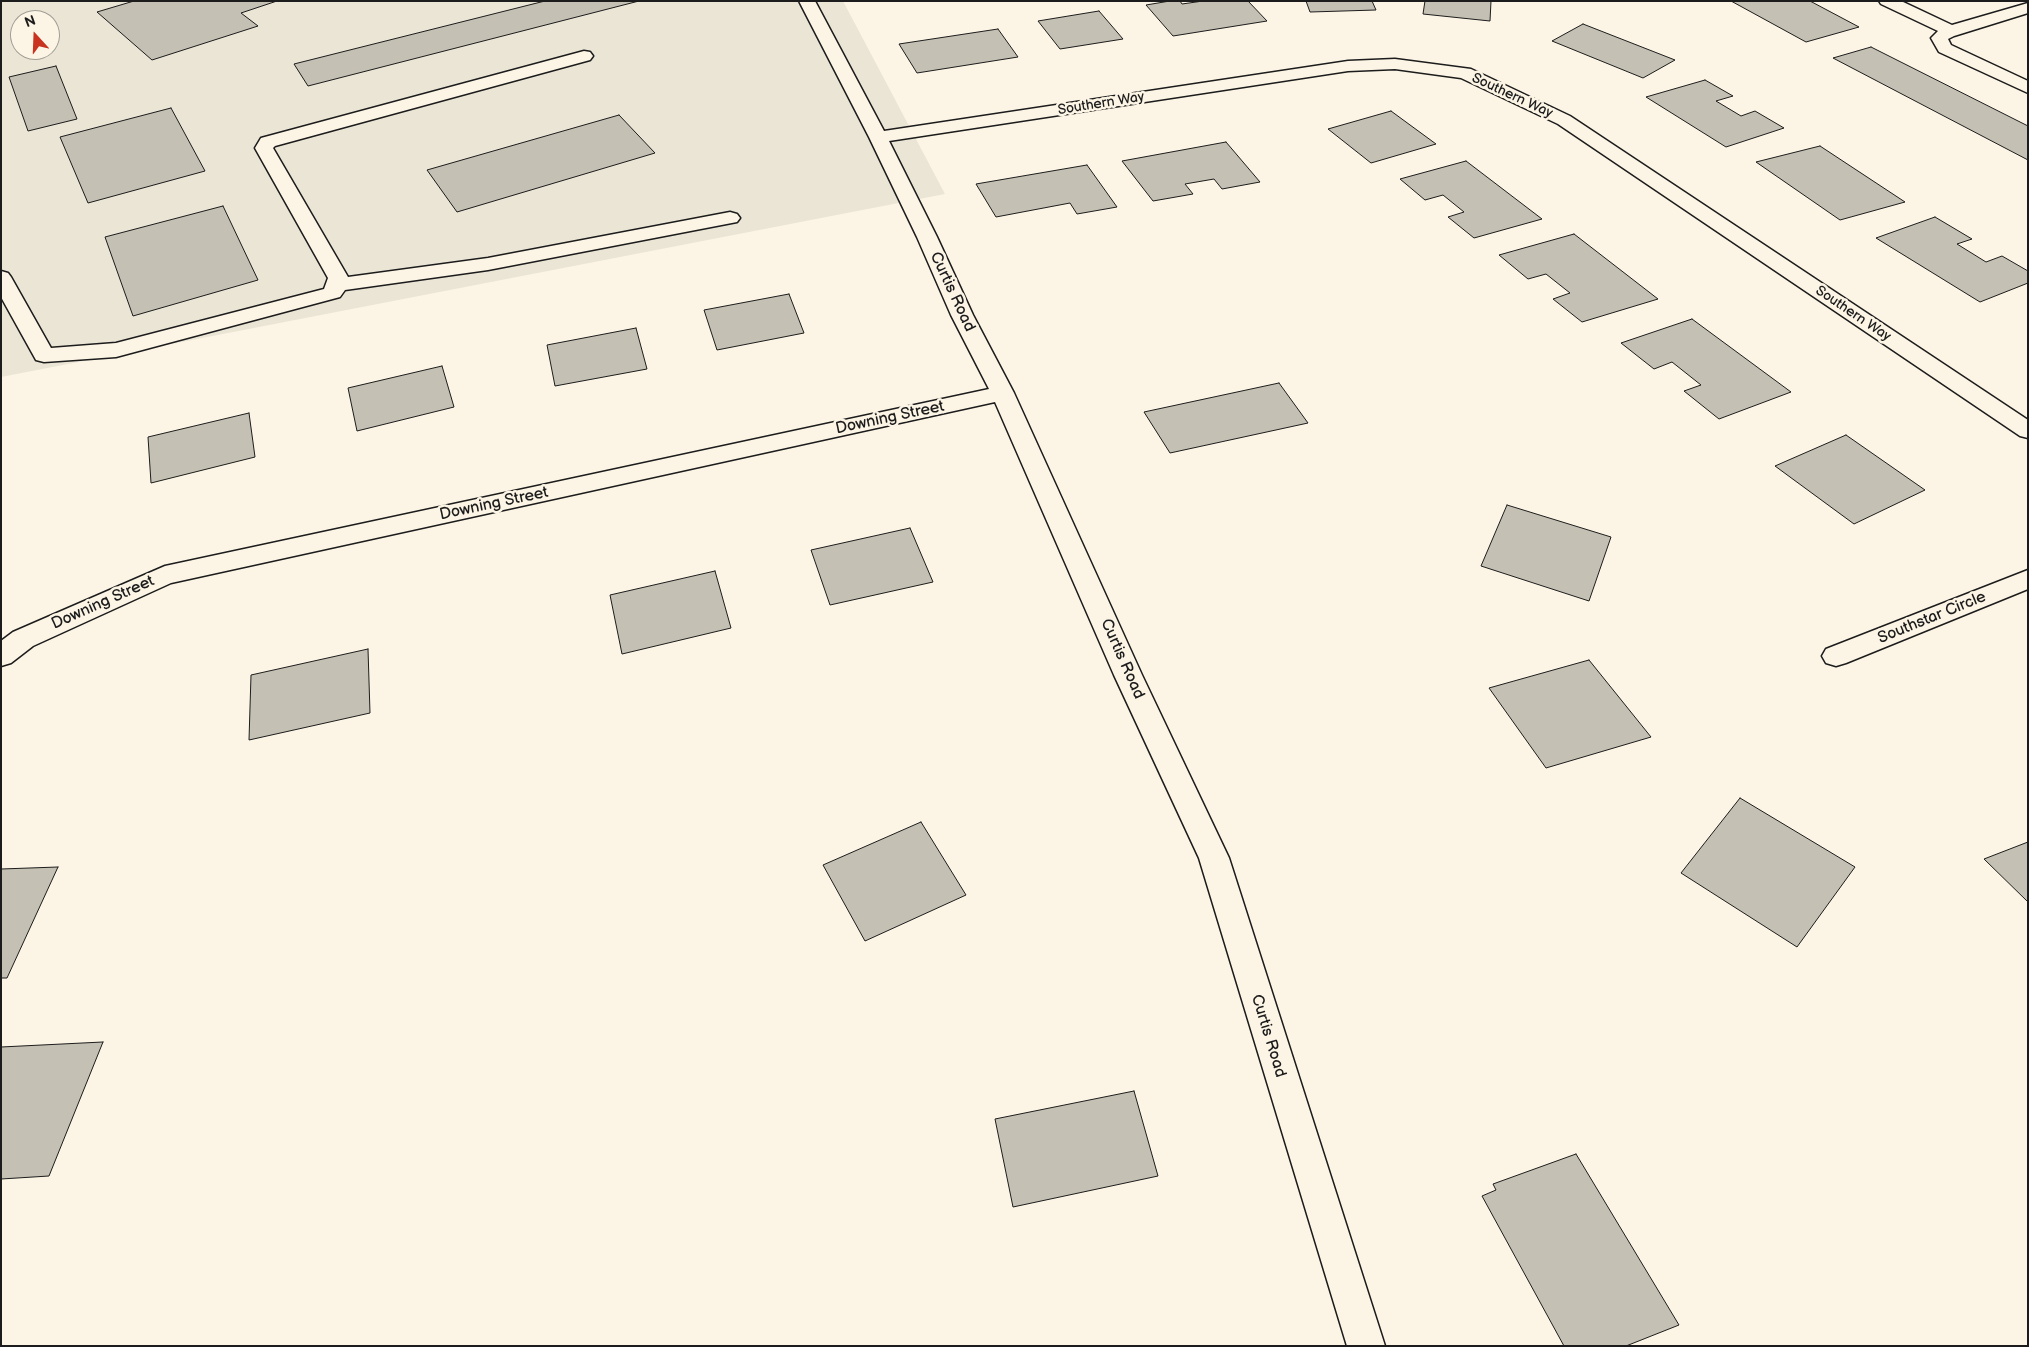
<!DOCTYPE html>
<style>
body{margin:0}
#map{position:relative;width:2029px;height:1347px;overflow:hidden;background:#fcf5e5;font-family:"Balsamiq Sans",sans-serif}
canvas{display:block}
.frame{position:absolute;inset:0;border:2px solid #1c1c1c;pointer-events:none}
.north{position:absolute;left:10px;top:10px;width:50px;height:50px;box-sizing:border-box;background:#fcf5e5;border:1px solid #a29e95;border-radius:50%;rotate:340deg;font-size:14px;font-weight:700;line-height:20px;text-align:center;color:#1c1c1c}
.north::after{content:'';display:block;margin:auto;width:18px;height:22px;background:#c8321e;clip-path:polygon(50% 0,100% 100%,50% 72%,0 100%)}
</style>
<div id="map">
<canvas width="2029" height="1347"></canvas>
<div class="frame"></div>
<div class="north">N</div>
</div>
<script>
const context = document.querySelector('canvas').getContext('2d');
context.lineJoin = 'round';
function fill(path, color) {
  context.fillStyle = color;
  context.fill(path, 'evenodd');
}
function toPath(rows) {
  const path = new Path2D();
  for (const r of rows) {
    path.moveTo(r[0], r[1]);
    for (let i = 2; i < r.length; i += 2) path.lineTo(r[i], r[i + 1]);
  }
  return path;
}
function strokePath(path, color, width, dash) {
  context.strokeStyle = color;
  context.lineWidth = width;
  context.lineCap = dash ? 'butt' : 'round';
  context.setLineDash(dash || []);
  context.stroke(path);
}
function write(font, color, halo, rows, align = 'center') {
  context.font = font + ' "Balsamiq Sans",sans-serif';
  context.lineWidth = 5;
  context.setLineDash([]);
  context.textBaseline = 'middle';
  context.strokeStyle = halo;
  context.fillStyle = color;
  for (const [text, x, y, turn = 0] of rows) {
    context.save();
    context.translate(x, y);
    context.rotate((+turn || 0) * Math.PI / 180);
    context.textAlign = isNaN(turn) ? turn : align;
    if (halo) context.strokeText(text, 0, 0);
    context.fillText(text, 0, 0);
    context.restore();
  }
}
fill(toPath([
 [1,1,843,1,945,194,1,377],
 [20,20,50,20,50,50,20,50]
]), '#ebe5d6');
const building = toPath([
 [134,1,277,1,241,13,258,26,152,60,97,12,134,1],
 [545,1,639,1,308,86,294,64,545,1],
 [1170,1,1180,1,1182,4,1203,1,1248,1,1267,21,1173,36,1146,5,1170,1],
 [1306,1,1372,1,1376,10,1310,12,1306,1],
 [1425,1,1491,1,1490,21,1423,14,1425,1],
 [1731,1,1810,1,1859,27,1806,42,1731,1],
 [1099,11,1123,39,1060,49,1038,21,1099,11],
 [1583,24,1675,60,1643,78,1552,41,1583,24],
 [998,29,1018,57,917,73,899,44,998,29],
 [1871,47,2028,126,2028,160,1833,58,1871,47],
 [56,66,77,119,28,131,9,77,56,66],
 [1705,80,1733,96,1716,101,1741,116,1755,111,1784,128,1726,147,1646,97,1705,80],
 [171,108,205,171,88,203,60,137,171,108],
 [1391,111,1436,144,1371,163,1328,129,1391,111],
 [619,115,655,153,457,212,427,170,619,115],
 [1226,142,1260,182,1222,189,1214,179,1185,184,1193,194,1153,201,1122,161,1226,142],
 [1820,146,1905,202,1840,220,1756,162,1820,146],
 [1466,161,1542,219,1474,238,1448,217,1464,212,1443,195,1425,200,1400,179,1466,161],
 [1087,165,1117,207,1077,214,1070,203,996,217,976,184,1087,165],
 [223,206,258,280,133,316,105,237,223,206],
 [1935,217,1972,239,1957,244,1986,262,2002,256,2028,271,2028,283,1980,302,1876,238,1935,217],
 [1574,234,1658,299,1582,322,1553,299,1570,293,1546,274,1528,279,1499,255,1574,234],
 [789,294,804,333,717,350,704,310,789,294],
 [1692,319,1791,392,1719,419,1684,391,1701,385,1672,362,1654,369,1621,343,1692,319],
 [636,328,647,369,555,386,547,345,636,328],
 [442,366,454,407,357,431,348,388,442,366],
 [1279,383,1308,423,1170,453,1144,412,1279,383],
 [249,413,255,457,151,483,148,437,249,413],
 [1846,435,1925,490,1854,524,1775,466,1846,435],
 [1507,505,1611,537,1589,601,1481,566,1507,505],
 [910,528,933,582,830,605,811,550,910,528],
 [715,571,731,628,622,654,610,595,715,571],
 [368,649,370,713,249,740,251,675,368,649],
 [1589,660,1651,737,1546,768,1489,688,1589,660],
 [1740,798,1855,867,1797,947,1681,873,1740,798],
 [921,822,966,895,865,941,823,865,921,822],
 [2028,842,2028,902,1984,859,2028,842],
 [58,867,7,978,1,978,1,869,58,867],
 [103,1042,49,1176,1,1179,1,1047,103,1042],
 [1134,1091,1158,1176,1013,1207,995,1119,1134,1091],
 [1576,1154,1679,1325,1626,1346,1564,1346,1482,1196,1496,1190,1493,1184,1576,1154]
]);
fill(building, '#c4c0b3');
strokePath(building, '#1c1c1c', 1);
const minor = toPath([
 [799,1,815,1,884,131,1348,61,1395,59,1471,69,1570,116,2028,420,2028,438,2020,436,1558,124,1461,78,1395,69,1348,71,889,141,937,237,973,315,1014,393,1142,675,1229,858,1385,1346,1347,1346,1199,858,1114,675,995,402,171,583,33,646,11,663,1,666,1,641,13,632,165,566,989,389,951,315,917,237,869,137,799,1],
 [1879,1,1901,1,1952,25,2028,3,2028,13,1954,36,1948,39,1951,45,2028,81,2028,93,1939,52,1931,38,1938,31,1881,4,1879,1],
 [584,51,590,52,593,56,590,60,275,146,273,148,348,277,488,258,730,212,737,214,740,218,737,222,488,270,345,290,340,297,116,357,44,362,36,360,1,297,1,271,8,273,11,277,51,348,116,343,324,289,328,278,255,148,261,138,584,51],
 [2028,570,2028,589,1846,663,1836,666,1826,663,1822,656,1826,649,2028,570]
]);
strokePath(minor, '#1c1c1c', 3);
fill(minor, '#fcf5e5');
write('14px', '#1c1c1c', '#fcf5e5', [
 ["Southern Way",1512,96,25],
 ["Southern Way",1101,104,-9],
 ["Southern Way",1853,314,34]
]);
write('16px', '#1c1c1c', '#fcf5e5', [
 ["Curtis Road",952,292,65],
 ["Downing Street",890,418,-12],
 ["Downing Street",494,504,-12],
 ["Downing Street",103,603,-24],
 ["Southstar Circle",1932,618,-22],
 ["Curtis Road",1122,659,66],
 ["Curtis Road",1268,1036,73]
]);
</script>
